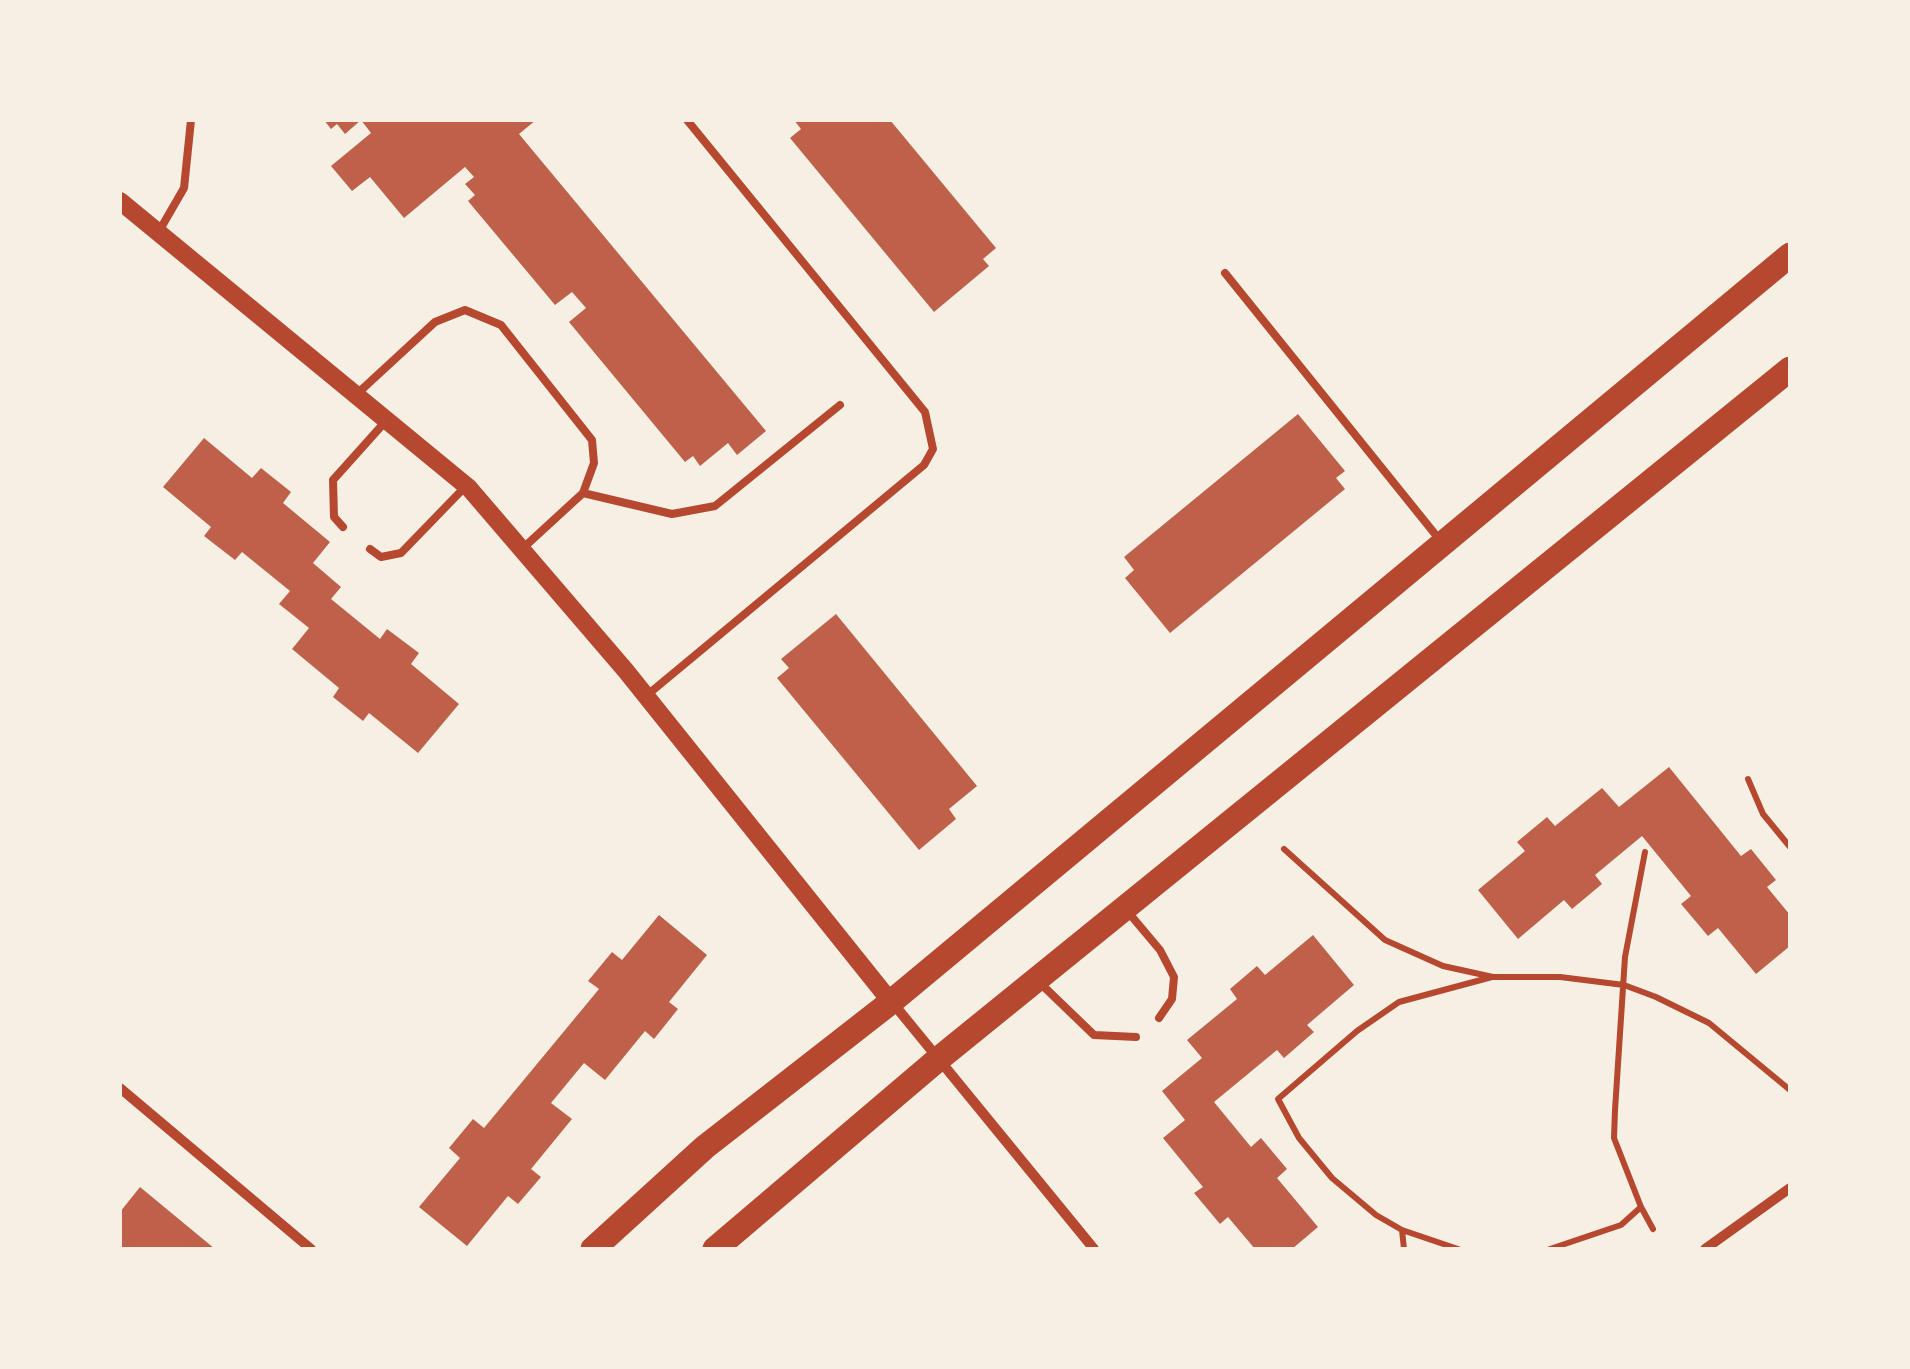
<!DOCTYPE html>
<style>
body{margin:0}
#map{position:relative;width:1910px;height:1369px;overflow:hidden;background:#f6efe4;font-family:Overpass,sans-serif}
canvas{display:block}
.frame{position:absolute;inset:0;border:122px solid #f6efe4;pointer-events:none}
</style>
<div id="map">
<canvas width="1910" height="1369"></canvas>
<div class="frame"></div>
</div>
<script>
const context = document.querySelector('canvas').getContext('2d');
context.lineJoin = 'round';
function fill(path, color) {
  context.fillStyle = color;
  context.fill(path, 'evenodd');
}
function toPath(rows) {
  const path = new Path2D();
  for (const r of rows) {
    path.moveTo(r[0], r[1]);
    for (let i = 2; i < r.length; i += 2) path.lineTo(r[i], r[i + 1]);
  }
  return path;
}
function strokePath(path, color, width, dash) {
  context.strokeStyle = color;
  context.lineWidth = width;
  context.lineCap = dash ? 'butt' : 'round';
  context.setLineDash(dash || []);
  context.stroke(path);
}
fill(toPath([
 [324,120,536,120,519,134,766,431,737,455,728,443,700,466,693,456,685,462,569,322,586,308,572,292,555,305,468,201,475,195,465,184,474,177,465,167,404,218,370,177,352,191,331,166,371,133,361,120,345,134,337,124,331,129],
 [794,120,890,120,996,248,983,259,989,266,934,312,790,138,801,129],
 [1298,414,1345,471,1336,478,1345,489,1170,633,1125,578,1134,570,1124,557],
 [204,438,252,478,261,468,291,492,283,503,330,542,313,563,341,587,331,599,380,639,387,629,419,653,411,664,459,704,418,753,369,713,363,721,333,697,339,688,292,649,309,628,279,604,290,591,242,552,235,560,204,536,211,527,163,487],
 [836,614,977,786,949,809,956,819,919,850,777,678,789,668,781,659],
 [1669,767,1741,856,1751,849,1776,880,1767,887,1790,915,1790,946,1756,974,1718,928,1708,936,1681,904,1691,896,1642,836,1595,875,1602,884,1572,909,1564,900,1518,939,1478,890,1525,851,1517,842,1547,817,1555,826,1602,788,1619,807],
 [659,915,707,955,669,1002,678,1009,654,1039,645,1031,605,1080,584,1063,551,1103,572,1119,531,1169,541,1177,518,1204,508,1196,467,1246,419,1207,460,1158,449,1148,473,1119,484,1128,599,989,588,981,612,952,622,960],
 [1313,935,1354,985,1307,1025,1314,1032,1284,1058,1277,1050,1214,1102,1251,1147,1261,1138,1287,1169,1277,1178,1318,1227,1292,1249,1255,1249,1228,1217,1220,1224,1194,1193,1203,1187,1163,1138,1185,1120,1162,1091,1202,1058,1187,1040,1237,999,1230,989,1257,966,1265,975],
 [140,1187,215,1249,120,1249,120,1212]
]), '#bf614a');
strokePath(toPath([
 [1748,779,1763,814,1790,847],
 [1284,849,1385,940,1443,966,1493,977,1560,977,1624,985,1656,997,1709,1023,1790,1090],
 [1641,1207,1653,1229],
 [1402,1230,1376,1215,1332,1178,1299,1138,1278,1099,1357,1031,1399,1002,1492,977],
 [1404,1249,1402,1230,1458,1249],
 [1550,1249,1621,1225,1641,1207,1614,1138,1615,1110,1625,957,1645,852]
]), '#b5482f', 6);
strokePath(toPath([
 [158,233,184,188,191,120],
 [1225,273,1439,539],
 [358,393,435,322,465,310,501,325,592,440,594,463,583,493,522,549],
 [583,493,672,514,715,506,840,405],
 [343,527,334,517,333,480,385,422],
 [370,549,381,557,401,553,464,488],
 [646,696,924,465,933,449,925,412,687,120],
 [1128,912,1160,950,1174,977,1172,999,1159,1018],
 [1040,983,1094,1035,1136,1037]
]), '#b5482f', 8);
strokePath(toPath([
 [892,1002,1094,1249],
 [120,1088,311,1249],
 [1705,1249,1790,1188]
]), '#b5482f', 10);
strokePath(toPath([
 [120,201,469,488,626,671,891,1002]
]), '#b5482f', 18);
strokePath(toPath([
 [593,1249,705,1147,891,1002,1790,255],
 [715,1249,936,1061,1790,369]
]), '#b5482f', 25);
</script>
